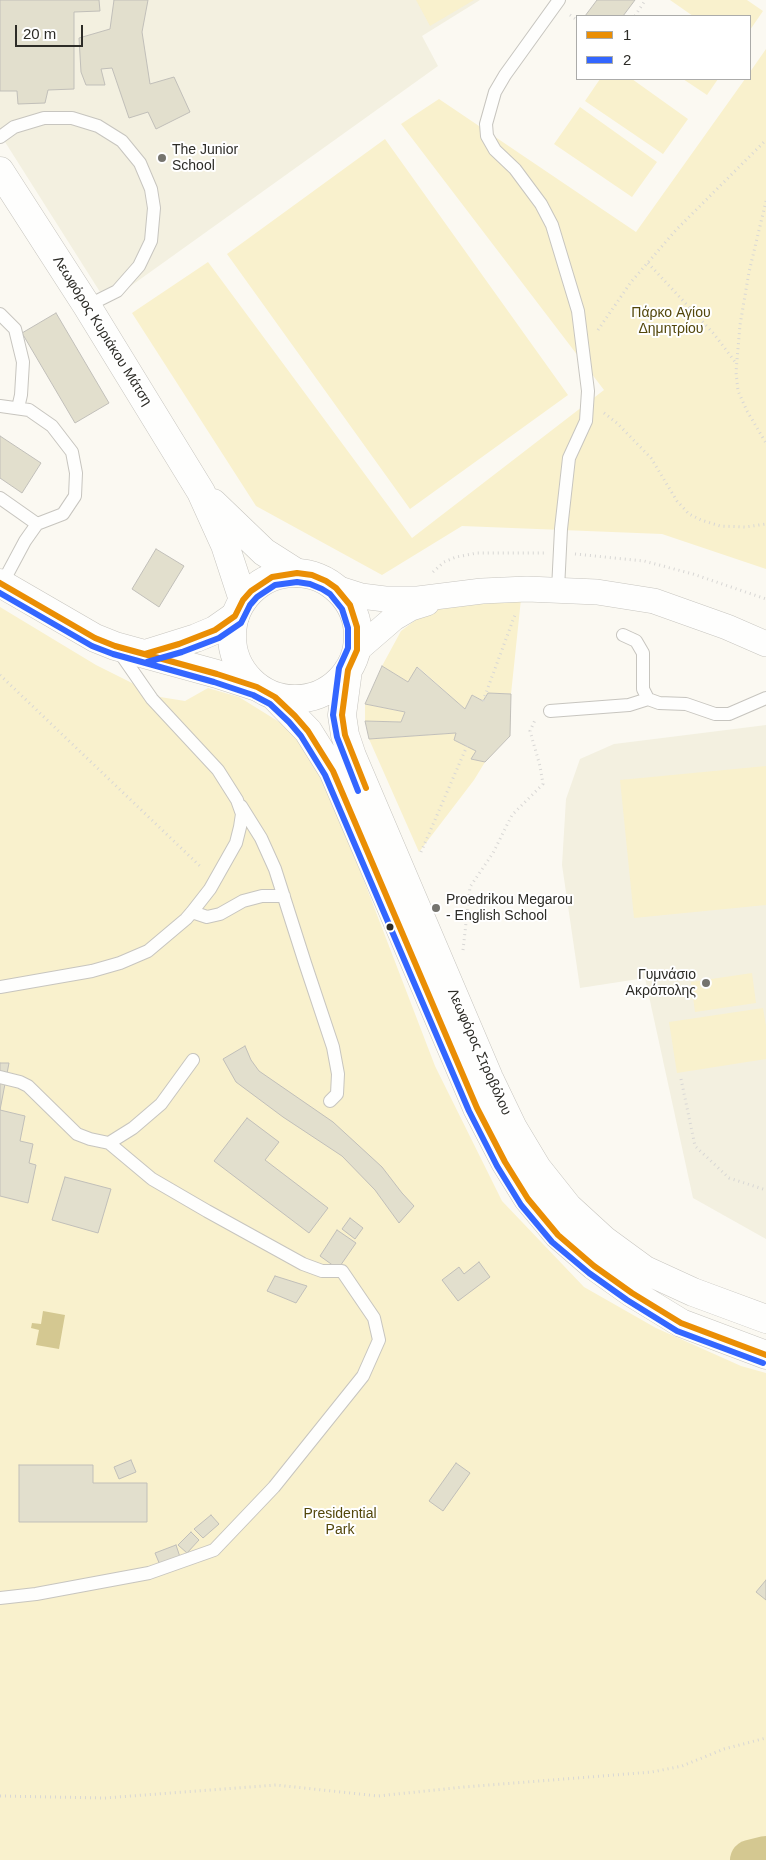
<!DOCTYPE html>
<meta charset="utf-8">
<style>
body{margin:0}
#map{position:relative;width:766px;height:1860px;overflow:hidden;background:#fbf9f2;font-family:Helvetica,sans-serif}
canvas{display:block}
.legend{position:absolute;left:576px;top:15px;width:175px;height:65px;box-sizing:border-box;background:#fff;border:1px solid #ababa9;margin:0;padding:6px 9px;list-style:none;font-size:15px;color:#2d2c27}
.legend li{display:flex;align-items:center;gap:10px;height:25px}
.legend b{width:25px;border:1px solid #ababa9}
.scale{position:absolute;left:15px;top:25px;width:68px;height:22px;box-sizing:border-box;border:2px solid #2d2c27;border-top:0;padding-left:6px;font-size:15px;line-height:18px;white-space:nowrap;color:#2d2c27;-webkit-text-stroke:4px #fff;paint-order:stroke}
</style>
<div id="map">
<canvas width="766" height="1860"></canvas>
<ul class="legend">
<li><b style="height:6px;background:#ea8e04"></b>1</li>
<li><b style="height:6px;background:#36f"></b>2</li>
</ul>
<div class="scale">20 m</div>
</div>
<script>
const context = document.querySelector('canvas').getContext('2d');
context.lineJoin = 'round';
function fill(path, color) {
  context.fillStyle = color;
  context.fill(path, 'evenodd');
}
function toPath(rows) {
  const path = new Path2D();
  for (const r of rows) {
    if (r.length === 3) {
      path.moveTo(r[0] + r[2], r[1]);
      path.arc(r[0], r[1], r[2], 0, 2 * Math.PI);
      continue;
    }
    path.moveTo(r[0], r[1]);
    for (let i = 2; i < r.length; i += 2) path.lineTo(r[i], r[i + 1]);
  }
  return path;
}
function strokePath(path, color, width, dash) {
  context.strokeStyle = color;
  context.lineWidth = width;
  context.lineCap = dash ? 'butt' : 'round';
  context.setLineDash(dash || []);
  context.stroke(path);
}
function write(font, color, halo, rows, align = 'center') {
  context.font = font + ' Helvetica,sans-serif';
  context.lineWidth = 4;
  context.setLineDash([]);
  context.textBaseline = 'middle';
  context.strokeStyle = halo;
  context.fillStyle = color;
  for (const [text, x, y, turn = 0] of rows) {
    context.save();
    context.translate(x, y);
    context.rotate((+turn || 0) * Math.PI / 180);
    context.textAlign = isNaN(turn) ? turn : align;
    if (halo) context.strokeText(text, 0, 0);
    context.fillText(text, 0, 0);
    context.restore();
  }
}
fill(toPath([
 [0,0,480,0,422,36,438,66,107,303,0,134],
 [766,725,766,1239,693,1198,645,978,580,988,562,865,566,799,580,759,614,744]
]), '#f3f0e0');
fill(toPath([
 [416,0,474,0,430,26],
 [670,0,747,0,763,11,750,30,750,16,693,16],
 [766,49,766,569,662,534,462,526,382,575,256,506,132,313,208,262,412,538,604,390,401,124,439,99,636,232,745,79,750,79,750,72],
 [600,79,632,79,688,119,663,154,585,101],
 [683,79,718,79,707,95],
 [580,107,657,162,632,197,554,144],
 [385,139,568,395,410,509,227,254],
 [471,599,521,599,511,694,488,693,483,701,473,695,465,709,418,667,408,682,382,666,401,631,425,613],
 [0,607,96,665,160,697,185,701,208,688,239,697,297,733,317,767,361,873,435,1066,502,1201,584,1287,656,1328,741,1366,766,1373,766,1860,0,1860],
 [365,704,405,712,401,722,365,721],
 [456,733,454,740,476,751,471,759,485,762,474,780,419,852,369,739],
 [766,766,766,905,634,918,620,780],
 [752,973,756,1003,695,1012,691,982],
 [763,1008,766,1026,766,1059,677,1073,669,1022]
]), '#f9f1cd');
fill(toPath([
 [43,1311,65,1315,59,1349,36,1345,39,1330,31,1328,32,1323,41,1324]
]), '#d4c891');
strokePath(toPath([
 [750,1860,766,1856]
]), '#d4c891', 40);
const building = toPath([
 [0,0,99,0,100,11,74,12,74,89,48,90,45,103,18,104,17,91,0,91,0,0],
 [114,0,148,0,142,32,150,84,174,77,190,112,156,129,148,112,129,118,112,68,101,69,105,85,86,85,81,72,79,38,110,29,114,0],
 [597,0,635,0,623,16,585,16,597,0],
 [56,313,109,403,75,423,22,333,56,313],
 [0,436,41,463,22,493,0,478,0,436],
 [156,549,184,566,159,607,132,589,156,549],
 [382,666,408,682,417,667,465,709,472,695,483,701,488,693,511,694,510,736,485,762,471,759,476,751,454,740,456,733,369,739,365,721,401,722,405,712,365,704,382,666],
 [245,1046,251,1060,259,1071,333,1122,382,1167,402,1193,414,1206,399,1223,375,1190,342,1156,283,1117,236,1082,223,1059,245,1046],
 [0,1063,9,1063,0,1110,0,1063],
 [0,1110,25,1116,20,1141,33,1144,29,1163,36,1165,28,1203,0,1196,0,1110],
 [247,1118,279,1142,265,1160,328,1208,309,1233,214,1161,247,1118],
 [65,1177,111,1189,98,1233,52,1220,65,1177],
 [350,1218,363,1228,355,1239,342,1229,350,1218],
 [337,1230,356,1243,338,1269,320,1256,337,1230],
 [479,1262,490,1277,458,1301,442,1280,459,1267,464,1274,479,1262],
 [275,1276,307,1286,296,1303,267,1291,275,1276],
 [131,1460,136,1472,119,1479,114,1467,131,1460],
 [456,1463,470,1473,443,1511,429,1501,456,1463],
 [19,1465,93,1465,93,1483,147,1483,147,1522,19,1522,19,1465],
 [211,1515,219,1524,203,1538,194,1529,211,1515],
 [191,1532,199,1540,187,1553,178,1545,191,1532],
 [176,1545,180,1557,160,1565,155,1553,176,1545],
 [766,1580,766,1600,756,1592,766,1580]
]);
fill(building, '#e2dfcd');
strokePath(building, '#c1bfb9', 1);
const service = toPath([
 [0,137,14,127,44,118,72,118,98,126,122,141,140,163,151,189,154,208,151,241,139,266,117,291,87,306],
 [0,314,15,329,23,362,21,395,18,408],
 [0,406,29,410,52,426,72,452,76,473,75,496,63,514,37,524,25,541,2,584],
 [0,498,37,524],
 [558,589,561,529,569,458,586,421,588,391,578,311,552,225,541,204,515,169,495,150,487,136,486,124,495,92,505,75,559,0],
 [623,635,636,641,643,653,643,689,648,699,659,703,686,704,715,714,729,714,766,698],
 [550,711,629,705,648,699],
 [241,806,261,838,275,869,305,963,333,1047,338,1074,337,1094,330,1101],
 [192,912,207,917,220,914,243,901,262,896,284,896],
 [0,987,92,971,120,963,148,951,186,919,192,912,210,889,236,843,240,827,242,814,237,800,218,770,152,699,118,650],
 [0,1077,20,1082,28,1086,77,1134,90,1139,109,1143,152,1179,207,1211,303,1264,322,1271,342,1271,374,1318,379,1340,363,1376,274,1487,214,1550,149,1573,36,1594,0,1598],
 [109,1143,133,1128,161,1104,193,1060]
]);
const minor = toPath([
 [336,588,361,596,385,599,418,599,482,591,527,589,597,592,654,601,727,627,766,644],
 [357,650,394,618,411,608,427,603]
]);
const secondary = toPath([
 [0,171,87,306,201,492,225,545,243,600],
 [213,503,264,552,297,573],
 [0,583,95,638,115,646,217,674,257,687],
 [145,654,196,638,215,630,235,616]
]);
const primary = toPath([
 [295,636,63],
 [348,670,342,715,345,735,352,756,489,1078,513,1128,537,1168,568,1207,604,1240,645,1270,693,1292,766,1319],
 [275,697,308,731,333,771,477,1108,505,1162,528,1199,558,1235,594,1266,632,1293,681,1323,766,1355]
]);
strokePath(service, '#c7c5bf', 14);
strokePath(minor, '#c7c5bf', 26);
strokePath(secondary, '#c7c5bf', 29);
strokePath(primary, '#c7c5bf', 29);
strokePath(toPath([
 [570,15,577,20],
 [635,16,644,2],
 [766,201,749,272,740,325,736,372,738,391,747,411,766,443],
 [648,263,714,334,736,363],
 [598,330,631,282,676,230,766,140],
 [604,413,617,423,651,458,677,501,689,514,701,520,720,526,745,527,766,524],
 [575,554,644,561,693,574,766,599],
 [433,572,444,562,456,557,477,553,544,553],
 [0,675,202,868],
 [483,701,516,612],
 [421,852,467,746],
 [463,950,470,887,493,853,512,815,543,784,540,766,530,731,535,720],
 [681,1079,695,1146,729,1178,766,1190],
 [0,1796,105,1798,276,1785,378,1796,464,1787,652,1772,682,1766,724,1749,766,1738]
]), '#d8d7d5', 3, [1, 4]);
strokePath(service, '#fefefd', 12);
strokePath(minor, '#fefefd', 25);
strokePath(secondary, '#fefefd', 28);
strokePath(primary, '#fefefd', 28);
strokePath(toPath([
 [0,583,95,638,115,646,217,674,257,687,275,697,295,716,308,731,333,771,477,1108,505,1162,528,1199,558,1235,594,1266,632,1293,681,1323,766,1355],
 [145,654,179,644,215,630,235,616,243,600,251,591,272,577,297,573,312,575,326,581,336,588,350,605,357,627,357,650,348,670,342,715,345,735,366,788]
]), '#ea8e04', 6);
strokePath(toPath([
 [0,593,92,646,113,654,214,682,253,695,270,704,289,722,301,736,325,775,469,1111,497,1166,521,1205,552,1242,589,1273,627,1300,677,1331,763,1363],
 [147,662,182,652,219,638,241,623,250,605,257,597,275,585,297,582,310,584,322,589,330,594,342,609,348,628,348,648,339,668,333,715,337,737,358,791]
]), '#36f', 6);
for (const [x, y, r, color] of [
 [162,158,5,"#75746e"],
 [436,908,5,"#75746e"],
 [390,927,4.5,"#2d2c27"],
 [706,983,5,"#75746e"]
]) {
  const dot = new Path2D();
  dot.arc(x, y, r, 0, 2 * Math.PI);
  context.fillStyle = color;
  context.fill(dot);
  strokePath(dot, '#fff', 2);
}
write('14px', '#2d2c27', '#fff', [
 ["The Junior",172,150],
 ["School",172,166],
 ["Proedrikou Megarou",446,900],
 ["- English School",446,916],
 ["Γυμνάσιο",696,975,"right"],
 ["Ακρόπολης",696,991,"right"]
], 'left');
write('14px', '#53470b', '#fff', [
 ["Πάρκο Αγίου",671,313],
 ["Δημητρίου",671,329],
 ["Presidential",340,1514],
 ["Park",340,1530]
]);
write('14px', '#2d2c27', '#fff', [
 ["Λεωφόρος Κυριάκου Μάτση",102,331,58],
 ["Λεωφόρος Στροβόλου",479,1052,66]
]);
</script>
